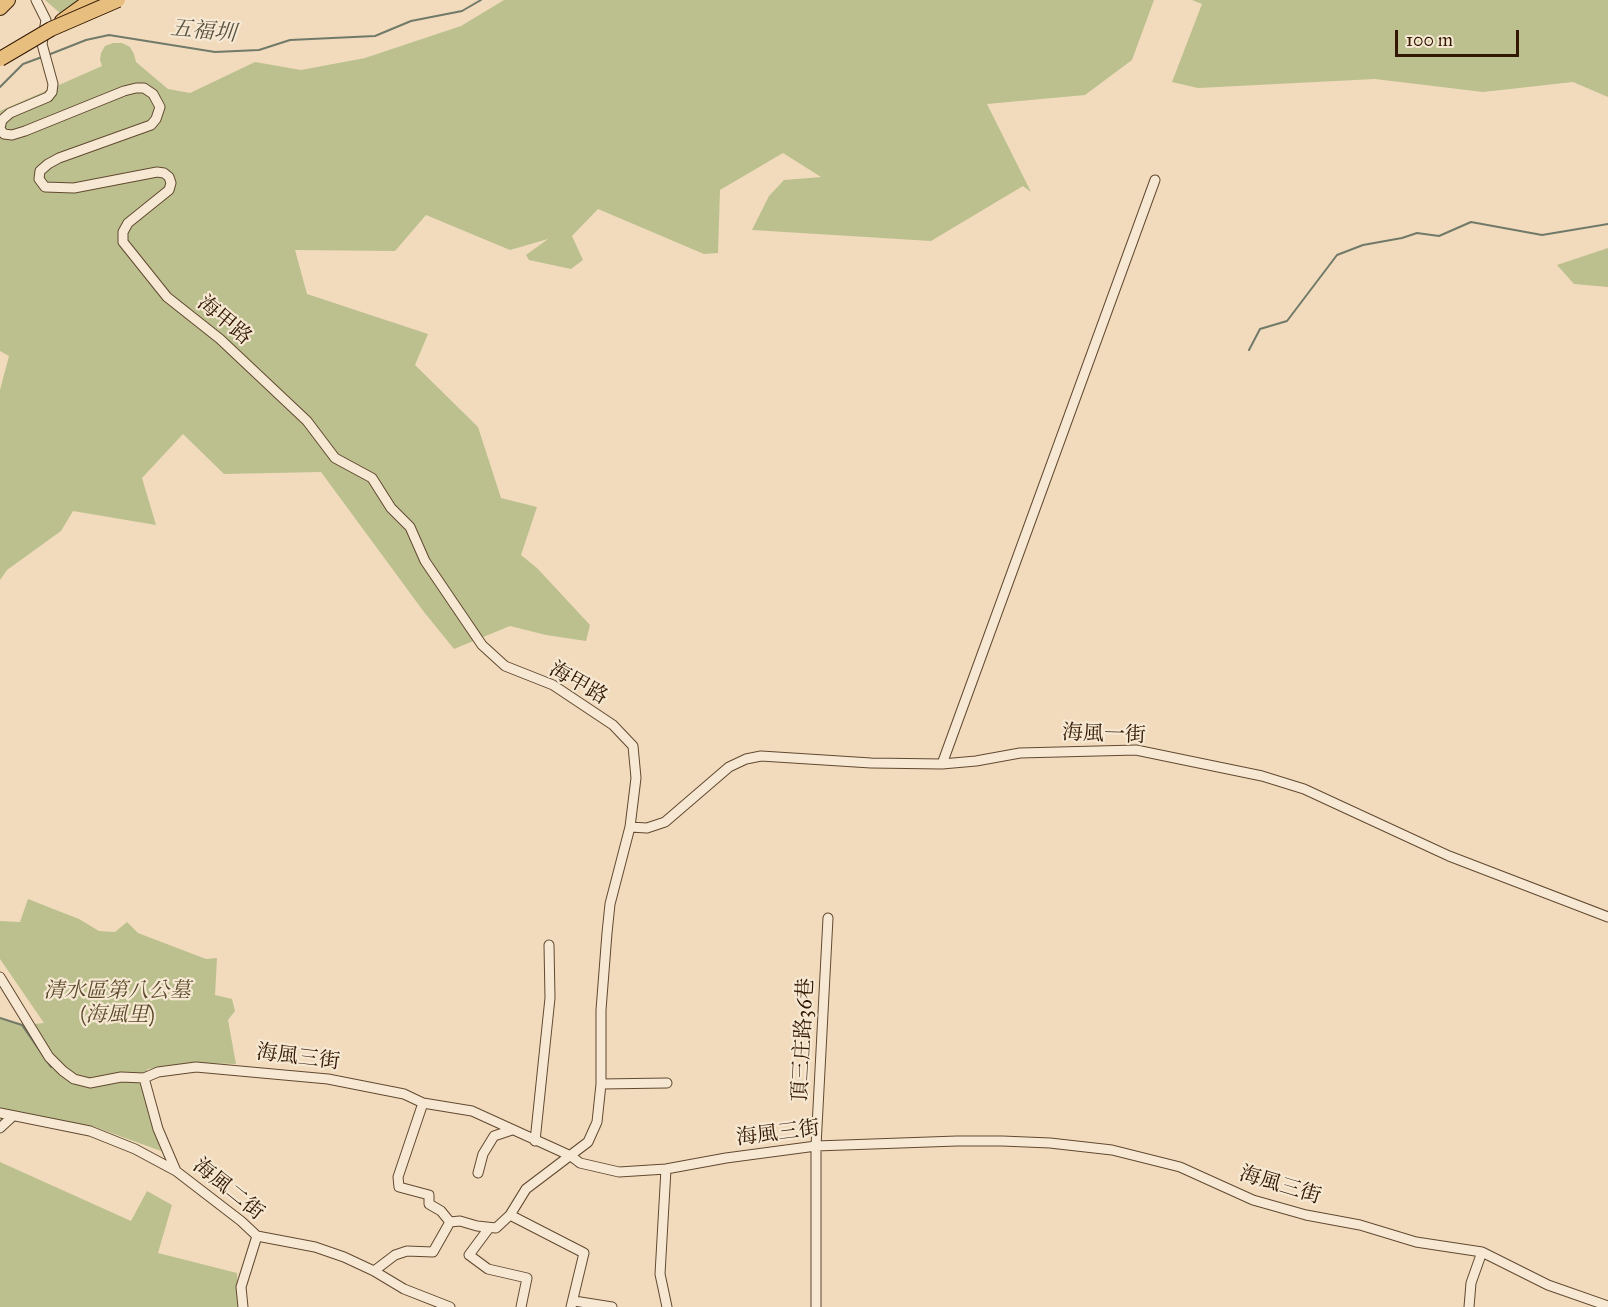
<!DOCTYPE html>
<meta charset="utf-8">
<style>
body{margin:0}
#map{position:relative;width:1608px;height:1307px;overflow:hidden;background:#f1dbbc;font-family:"IM FELL Great Primer",serif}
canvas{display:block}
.scale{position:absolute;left:1395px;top:30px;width:124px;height:27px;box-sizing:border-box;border:3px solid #331801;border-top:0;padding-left:8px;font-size:18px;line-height:21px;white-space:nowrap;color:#331801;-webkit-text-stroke:4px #f6e8d3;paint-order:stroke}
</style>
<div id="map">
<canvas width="1608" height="1307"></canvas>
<div class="scale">100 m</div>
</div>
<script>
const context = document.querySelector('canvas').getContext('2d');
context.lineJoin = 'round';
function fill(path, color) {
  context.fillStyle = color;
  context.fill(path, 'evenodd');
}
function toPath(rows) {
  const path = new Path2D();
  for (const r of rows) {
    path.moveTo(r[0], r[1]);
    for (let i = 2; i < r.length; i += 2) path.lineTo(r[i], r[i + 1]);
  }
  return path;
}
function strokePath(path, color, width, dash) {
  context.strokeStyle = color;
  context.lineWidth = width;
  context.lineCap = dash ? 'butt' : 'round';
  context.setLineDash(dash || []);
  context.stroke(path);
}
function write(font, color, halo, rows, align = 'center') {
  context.font = font + ' "IM FELL Great Primer","Noto Serif TC",serif';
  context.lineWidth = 4.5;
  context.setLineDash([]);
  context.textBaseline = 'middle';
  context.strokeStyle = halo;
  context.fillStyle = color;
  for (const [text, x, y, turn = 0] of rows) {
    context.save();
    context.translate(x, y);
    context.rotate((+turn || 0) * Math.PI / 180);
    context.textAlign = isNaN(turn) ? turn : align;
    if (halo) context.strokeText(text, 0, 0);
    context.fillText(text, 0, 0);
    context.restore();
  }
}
fill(toPath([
 [45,0,78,0,61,14],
 [504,0,1154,0,1132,60,1085,95,987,104,1031,192,1023,186,931,241,752,230,769,196,784,180,821,177,783,153,720,190,718,253,704,254,598,209,572,236,583,260,571,269,529,260,526,255,548,239,510,250,426,215,395,251,295,250,307,294,428,334,415,365,478,427,501,498,537,507,521,555,537,568,590,625,586,641,546,635,510,626,454,649,424,612,321,472,224,474,183,434,142,478,156,525,73,511,61,531,7,570,0,580,0,390,9,356,0,351,0,111,102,66,100,60,101,53,105,46,113,43,122,43,130,47,134,54,136,62,168,89,190,93,255,62,301,70,365,58,461,26],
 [1192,0,1608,0,1608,97,1573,82,1483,92,1375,79,1198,88,1172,82,1202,4],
 [1608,248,1608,287,1574,284,1557,265],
 [28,899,79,919,99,931,115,932,127,922,138,933,206,959,217,958,215,995,232,999,235,1011,228,1020,236,1064,204,1063,147,1069,148,1082,172,1155,92,1126,27,1115,0,1130,0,1018,26,1025,44,1023,0,959,0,921,20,922],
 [0,1162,131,1221,147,1191,172,1205,158,1253,237,1273,239,1307,0,1307]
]), '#bcc08f');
strokePath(toPath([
 [48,55,86,40,109,35,215,52,259,50,290,40,375,36,411,21,462,11,481,0],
 [0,87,23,64,42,57],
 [1249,350,1260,329,1287,321,1337,255,1363,245,1402,238,1417,233,1439,236,1471,222,1542,235,1608,224],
 [0,1018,22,1025,51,1067]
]), '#717a69', 2);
const minor = toPath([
 [0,128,2,120,10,113,48,97,52,92,53,84,42,44,46,20,36,0],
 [0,129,4,134,12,135,25,131,124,91,136,88,144,88,153,94,160,107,156,119,151,125,59,158,48,164,40,171,39,179,45,187,74,188,157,172,164,173,169,177,171,183,169,190,128,223,123,232,123,242,167,297,220,339,307,421,335,458,372,478,391,508,410,527,425,561,482,645,505,666,553,685,613,725,633,746,636,778,630,827,610,904,607,933,601,1010,601,1084,597,1122,588,1142,526,1189,510,1215,496,1228,477,1226,460,1221,450,1222,433,1252,407,1251,395,1255,374,1271],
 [942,764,1155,180],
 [630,827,647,828,665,822,729,767,746,759,761,756,871,763,942,764,976,761,1020,753,1136,750,1262,776,1304,789,1449,856,1608,917],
 [0,977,49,1057,63,1071,74,1079,90,1083,121,1077,144,1078,158,1072,196,1067,328,1079,404,1094,423,1103,472,1111,571,1156,580,1163,619,1172,666,1169,726,1158,816,1146,957,1141,1002,1141,1050,1143,1112,1150,1180,1167,1253,1200,1306,1215,1360,1225,1416,1242,1482,1252,1548,1285,1608,1306],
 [144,1078,158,1129,176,1171,241,1221,257,1236,315,1247,344,1257,374,1271,404,1289,450,1307],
 [601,1084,667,1083],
 [423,1103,398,1177,399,1187,429,1195,429,1204,441,1211,450,1222],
 [0,1113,90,1131,135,1149,176,1171],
 [0,1128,13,1116],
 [535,1141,550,998,549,945],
 [666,1169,660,1274,667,1307],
 [478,1173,483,1154,494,1136,512,1130],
 [510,1215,584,1253,571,1307],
 [489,1228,469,1255,488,1269,527,1278,521,1307],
 [574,1301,612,1307],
 [243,1307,241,1287,257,1236],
 [816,1307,816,1146,828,918],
 [1469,1307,1471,1283,1482,1252]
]);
const highway = toPath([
 [0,8,8,0],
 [62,21,91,0]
]);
strokePath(minor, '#624930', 11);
strokePath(highway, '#331801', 16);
strokePath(minor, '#f6e8d3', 9);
strokePath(highway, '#e8be7e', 14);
const highwayBridge = toPath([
 [0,59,51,29,118,0]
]);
strokePath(highwayBridge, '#331801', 16, []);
strokePath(highwayBridge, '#e8be7e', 14);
write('21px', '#331801', '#f6e8d3', [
 ["海甲路",224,321,40],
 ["海甲路",578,684,30],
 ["海風一街",1104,735,2],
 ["頂三庄路36巷",804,1040,-87],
 ["海風三街",298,1058,7],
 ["海風三街",778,1134,-7],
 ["海風三街",1280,1186,17],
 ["海風二街",228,1190,39]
]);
write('italic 21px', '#5c4a2c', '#f6e8d3', [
 ["清水區第八公墓",117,992],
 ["(海風里)",117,1016]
]);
write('italic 22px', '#57513e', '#f6e8d3', [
 ["五福圳",203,32,5]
]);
</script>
